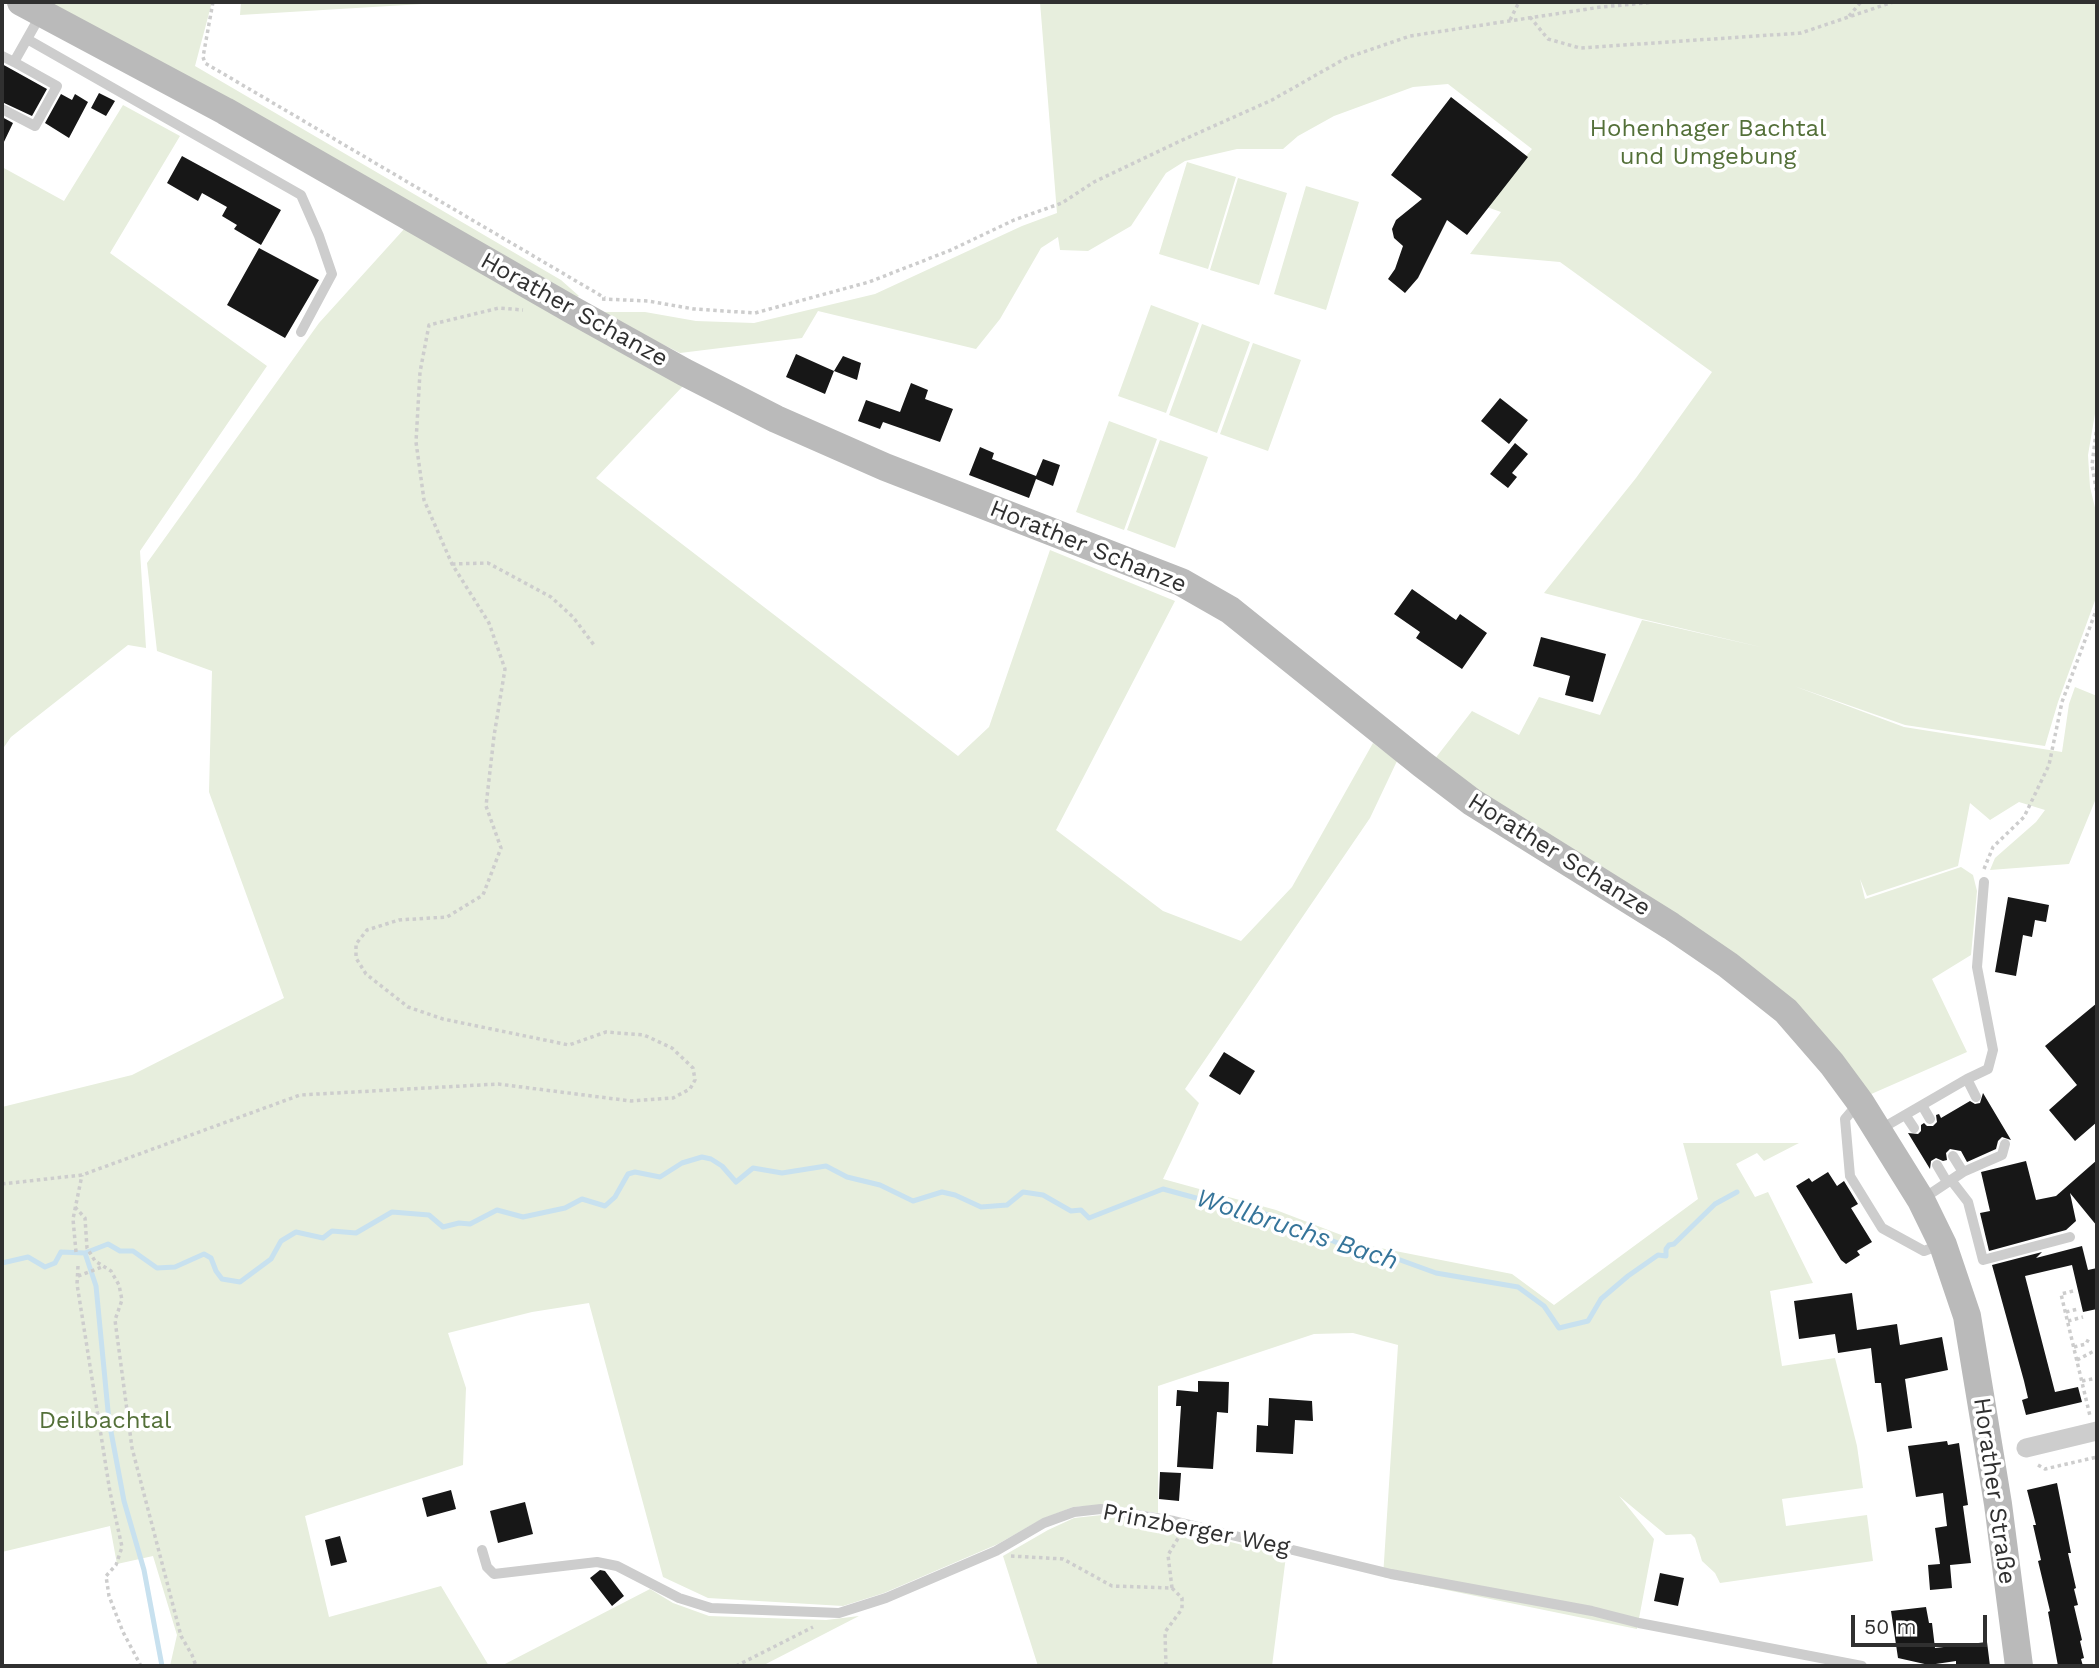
<!DOCTYPE html>
<meta charset="utf-8">
<style>
body{margin:0}
#map{position:relative;width:2099px;height:1668px;overflow:hidden;background:#fff;font-family:"Work Sans",sans-serif}
canvas{display:block}
.frame{position:absolute;inset:0;border:4px solid #303030;pointer-events:none}
.scale{position:absolute;left:1851px;top:1615px;width:136px;height:32px;box-sizing:border-box;border:4px solid #303030;border-top:0;padding-left:9px;font-size:21px;line-height:24px;white-space:nowrap;color:#303030;-webkit-text-stroke:5px #fff;paint-order:stroke}
</style>
<div id="map">
<canvas width="2099" height="1668"></canvas>
<div class="frame"></div>
<div class="scale">50 m</div>
</div>
<script>
const context = document.querySelector('canvas').getContext('2d');
context.lineJoin = 'round';
function fill(path, color) {
  context.fillStyle = color;
  context.fill(path, 'evenodd');
}
function toPath(rows) {
  const path = new Path2D();
  for (const r of rows) {
    path.moveTo(r[0], r[1]);
    for (let i = 2; i < r.length; i += 2) path.lineTo(r[i], r[i + 1]);
  }
  return path;
}
function strokePath(path, color, width, dash) {
  context.strokeStyle = color;
  context.lineWidth = width;
  context.lineCap = dash ? 'butt' : 'round';
  context.setLineDash(dash || []);
  context.stroke(path);
}
function write(font, color, halo, rows, align = 'center') {
  context.font = font + ' "Work Sans",sans-serif';
  context.lineWidth = 7;
  context.setLineDash([]);
  context.textBaseline = 'middle';
  context.strokeStyle = halo;
  context.fillStyle = color;
  for (const [text, x, y, turn = 0] of rows) {
    context.save();
    context.translate(x, y);
    context.rotate((+turn || 0) * Math.PI / 180);
    context.textAlign = isNaN(turn) ? turn : align;
    if (halo) context.strokeText(text, 0, 0);
    context.fillText(text, 0, 0);
    context.restore();
  }
}
fill(toPath([
 [42,2,212,2,195,66,561,280,579,296,573,299],
 [241,2,456,2,240,15],
 [1040,2,2097,2,2097,402,2088,455,2090,487,2097,516,2097,595,2058,702,2045,746,1905,725,1794,686,1904,727,2062,752,2069,704,2075,687,2097,696,2097,796,2069,864,1990,870,1995,858,2036,822,2045,810,2019,802,1990,820,1970,803,1958,866,1867,896,1860,879,1865,899,1961,867,1973,875,1977,891,1971,955,1932,979,1967,1052,1869,1095,1838,1058,1434,760,1472,711,1519,735,1539,697,1600,715,1642,620,1765,648,1642,619,1544,593,1636,478,1712,372,1560,262,1470,254,1501,212,1484,206,1532,149,1448,84,1413,87,1334,116,1298,136,1283,149,1237,149,1185,161,1166,173,1131,226,1088,251,1060,250,1058,237,1041,248,1000,319,976,349,818,311,802,338,680,353,598,312,645,312,696,321,754,323,875,294,1022,226,1057,213],
 [123,105,180,136,110,253,267,366,140,551,146,648,128,645,11,737,2,750,2,167,64,201],
 [1187,162,1236,177,1208,269,1159,254],
 [1238,178,1287,193,1259,285,1210,270],
 [1306,186,1359,202,1326,310,1274,294],
 [405,228,683,386,596,478,958,756,989,727,1050,550,1175,601,1056,830,1163,911,1241,941,1292,887,1373,743,1397,761,1370,818,1185,1089,1199,1103,1163,1179,1276,1210,1370,1246,1512,1274,1554,1305,1698,1199,1683,1143,1799,1143,1764,1161,1757,1153,1736,1164,1755,1197,1768,1192,1813,1283,1770,1291,1782,1366,1835,1358,1857,1446,1863,1488,1782,1499,1786,1526,1867,1515,1873,1561,1720,1583,1715,1573,1702,1561,1695,1538,1691,1534,1666,1535,1619,1496,1654,1539,1637,1629,1383,1577,1398,1345,1353,1333,1314,1334,1158,1386,1158,1513,1101,1505,1073,1507,1042,1519,998,1544,884,1593,843,1606,708,1598,663,1577,589,1303,532,1312,448,1333,466,1388,463,1465,305,1516,329,1617,441,1586,489,1666,170,1666,177,1635,153,1556,117,1564,110,1526,2,1552,2,1107,132,1075,284,998,209,792,212,671,157,651,147,563,319,323],
 [1151,305,1199,323,1166,413,1118,396],
 [1202,324,1250,342,1217,433,1169,415],
 [1253,343,1301,360,1268,451,1220,434],
 [1109,421,1157,439,1124,530,1076,512],
 [1160,440,1208,457,1175,548,1127,530],
 [1102,1515,1128,1516,1286,1556,1272,1666,1038,1666,1003,1556,1048,1530,1074,1518],
 [650,1589,673,1603,709,1616,826,1620,859,1616,762,1666,501,1666]
]), '#e7eedd');
strokePath(toPath([
 [85,1253,96,1286,109,1421,124,1501,144,1570,162,1666],
 [2,1263,28,1257,45,1267,55,1263,61,1252,85,1253,108,1244,120,1251,133,1251,157,1268,175,1267,204,1254,211,1258,216,1271,222,1279,240,1282,271,1259,281,1241,296,1232,323,1238,332,1231,356,1233,392,1212,429,1215,443,1227,459,1223,470,1224,497,1210,523,1217,565,1208,582,1199,605,1206,615,1197,628,1174,635,1172,660,1177,682,1163,702,1157,711,1159,722,1166,736,1182,753,1168,782,1173,826,1166,847,1177,880,1185,913,1201,942,1192,955,1195,981,1207,1007,1205,1023,1192,1043,1195,1071,1211,1081,1210,1089,1218,1163,1189,1229,1207,1258,1211,1348,1247,1392,1257,1436,1273,1518,1287,1544,1306,1559,1328,1588,1321,1601,1299,1628,1276,1658,1255,1666,1256,1666,1249,1669,1245,1674,1244,1715,1204,1737,1192]
]), '#c8e1ef', 5);
fill(toPath([
 [2,64,47,89,32,116,2,102],
 [99,93,115,101,106,116,91,108],
 [61,94,72,100,75,94,88,102,69,138,45,123],
 [1451,97,1528,157,1467,235,1447,220,1418,278,1405,293,1388,279,1395,269,1403,246,1394,238,1392,229,1396,220,1422,199,1391,175],
 [2,117,13,123,2,146],
 [182,156,281,210,261,245,234,229,237,225,222,216,227,207,202,193,198,201,167,183],
 [259,248,319,280,285,338,227,305],
 [796,354,834,371,825,394,786,377],
 [843,356,861,363,857,380,834,371],
 [911,383,928,390,925,399,953,409,940,442,883,422,880,429,858,421,866,400,900,412],
 [1500,398,1528,420,1509,444,1481,421],
 [1515,443,1528,454,1512,473,1517,477,1508,488,1490,474],
 [980,447,994,453,992,459,1036,476,1043,459,1060,465,1053,486,1036,479,1029,498,969,475],
 [1412,589,1456,620,1460,614,1487,633,1462,669,1416,638,1420,632,1394,614],
 [1541,637,1606,654,1593,702,1565,695,1570,676,1533,666],
 [2008,897,2049,905,2046,922,2035,920,2032,937,2023,935,2016,976,1995,972],
 [2097,1003,2097,1122,2075,1141,2049,1110,2077,1085,2045,1046],
 [1224,1052,1255,1071,1240,1095,1209,1076],
 [1983,1093,2011,1140,2002,1137,1998,1141,1996,1149,1967,1162,1961,1151,1950,1149,1946,1153,1947,1160,1943,1161,1936,1158,1931,1161,1930,1169,1908,1133,1918,1134,1921,1131,1921,1125,1924,1123,1927,1126,1933,1126,1937,1122,1936,1115,1939,1114,1941,1118,1970,1101,1975,1104,1980,1103],
 [2097,1160,2097,1226,2070,1193,2076,1221,2066,1230,1989,1251,1980,1213,1990,1211,1981,1172,2026,1161,2036,1200,2056,1196],
 [1828,1172,1837,1186,1844,1181,1858,1204,1851,1208,1872,1242,1857,1251,1860,1255,1846,1264,1841,1260,1796,1186,1809,1178,1812,1182],
 [2082,1246,2088,1270,2097,1268,2097,1309,2083,1312,2072,1265,2025,1276,2055,1392,2078,1387,2082,1402,2026,1415,2022,1400,2028,1398,2024,1381,1992,1265,2042,1252,2036,1258],
 [1852,1293,1857,1330,1897,1324,1900,1345,1942,1337,1948,1370,1905,1379,1912,1428,1887,1432,1881,1383,1875,1383,1871,1348,1838,1353,1835,1334,1799,1339,1794,1301],
 [1198,1381,1229,1382,1228,1413,1217,1412,1213,1469,1177,1467,1181,1406,1176,1406,1177,1390,1198,1392],
 [1269,1398,1312,1401,1313,1421,1295,1420,1293,1454,1256,1452,1257,1425,1268,1426],
 [1947,1441,1948,1445,1959,1443,1968,1505,1963,1506,1971,1563,1950,1565,1952,1588,1930,1590,1928,1565,1940,1564,1935,1528,1947,1526,1943,1493,1916,1497,1908,1446],
 [1160,1472,1181,1473,1179,1501,1159,1499],
 [2057,1483,2071,1553,2068,1553,2076,1588,2074,1589,2078,1605,2074,1606,2082,1640,2080,1641,2084,1658,2081,1659,2083,1666,2058,1666,2048,1612,2050,1611,2038,1561,2041,1560,2033,1525,2036,1525,2027,1490],
 [451,1490,456,1509,427,1517,422,1498],
 [525,1502,533,1534,498,1543,490,1511],
 [340,1536,347,1562,331,1566,325,1540],
 [600,1570,605,1571,624,1596,612,1606,590,1578],
 [1660,1573,1684,1578,1678,1606,1654,1601],
 [1926,1607,1929,1623,1932,1623,1935,1648,1987,1642,1990,1666,1956,1666,1956,1661,1929,1665,1898,1658,1891,1611]
]), '#171717');
strokePath(toPath([
 [213,2,203,57,205,63,605,298],
 [1849,16,1861,2],
 [1530,17,1548,39,1580,48,1801,33,1893,2],
 [1510,20,1519,2],
 [602,299,648,301,694,309,755,313,869,282,951,250,1014,220,1062,203,1094,182,1178,142,1272,100,1346,58,1410,36,1601,7,1656,2],
 [2097,425,2092,465,2097,494],
 [452,564,488,563,551,597,573,617,594,645],
 [1984,869,1993,847,2024,817,2049,765,2062,702,2097,608],
 [2,1184,82,1175,300,1095,498,1084,631,1101,673,1098,690,1089,695,1080,693,1068,672,1048,644,1035,606,1032,569,1045,443,1019,408,1007,366,974,356,958,356,944,367,930,399,920,447,917,483,895,501,848,486,806,494,736,505,669,489,623,452,564,424,500,416,442,420,372,429,325,499,308,523,310],
 [75,1207,85,1218,87,1248,95,1261,111,1271,119,1285,122,1300,115,1320,132,1448,181,1636,192,1655,196,1666],
 [76,1252,73,1219,82,1175],
 [78,1266,77,1284,110,1492,122,1547,116,1565,106,1576,109,1596,123,1632,141,1666],
 [78,1276,102,1267],
 [2073,1291,2061,1294,2090,1416],
 [2066,1312,2078,1309],
 [2068,1321,2083,1317],
 [2074,1347,2086,1344,2089,1338],
 [2077,1360,2094,1351],
 [2082,1381,2097,1378],
 [2038,1465,2045,1469,2097,1457],
 [1011,1556,1063,1559,1112,1586,1172,1588,1182,1598,1182,1609,1165,1632,1166,1666],
 [1172,1588,1168,1555,1180,1535],
 [736,1666,813,1627]
]), '#cdcdcd', 3.5, [3.5, 3.5]);
strokePath(toPath([
 [40,16,27,39,301,195,319,236,332,274,301,332],
 [2,56,14,62],
 [2,109,35,126,57,86,14,62,27,39],
 [1967,1079,1976,1097],
 [1857,1105,1845,1119,1850,1176,1882,1228,1924,1251,1940,1245],
 [1923,1107,1930,1119],
 [1906,1116,1914,1128],
 [1879,1130,1967,1079,1988,1069,1993,1050,1977,967,1984,882],
 [1937,1165,1947,1182],
 [1963,1172,2002,1155,2005,1144],
 [1951,1180,1968,1202,1983,1260,2070,1237],
 [1924,1198,1963,1172,1953,1156],
 [482,1550,487,1567,494,1574,597,1562,617,1566,679,1598,711,1608,839,1613,886,1598,996,1551,1044,1523,1074,1512,1101,1509,1174,1521,1391,1574,1592,1611,1639,1623,1862,1666]
]), '#cdcdcd', 10);
strokePath(toPath([
 [2026,1448,2097,1431]
]), '#cdcdcd', 19);
strokePath(toPath([
 [21,2,225,111,574,311,684,372,776,419,885,467,1181,582,1230,610,1422,764,1472,802,1671,926,1728,965,1786,1011,1832,1064,1860,1102,1921,1200,1943,1245,1967,1316,1998,1504,2019,1666]
]), '#bababa', 28);
write('24px', '#547039', '#fff', [
 ["Hohenhager Bachtal",1708,129],
 ["und Umgebung",1708,157],
 ["Deilbachtal",105,1421]
]);
write('24px', '#303030', '#fff', [
 ["Horather Schanze",574,310,29],
 ["Horather Schanze",1088,547,22],
 ["Horather Schanze",1559,855,32],
 ["Horather Straße",1994,1491,82],
 ["Prinzberger Weg",1196,1530,11]
]);
write('italic 26px', '#36759a', '#fff', [
 ["Wollbruchs Bach",1297,1230,18]
]);
</script>
